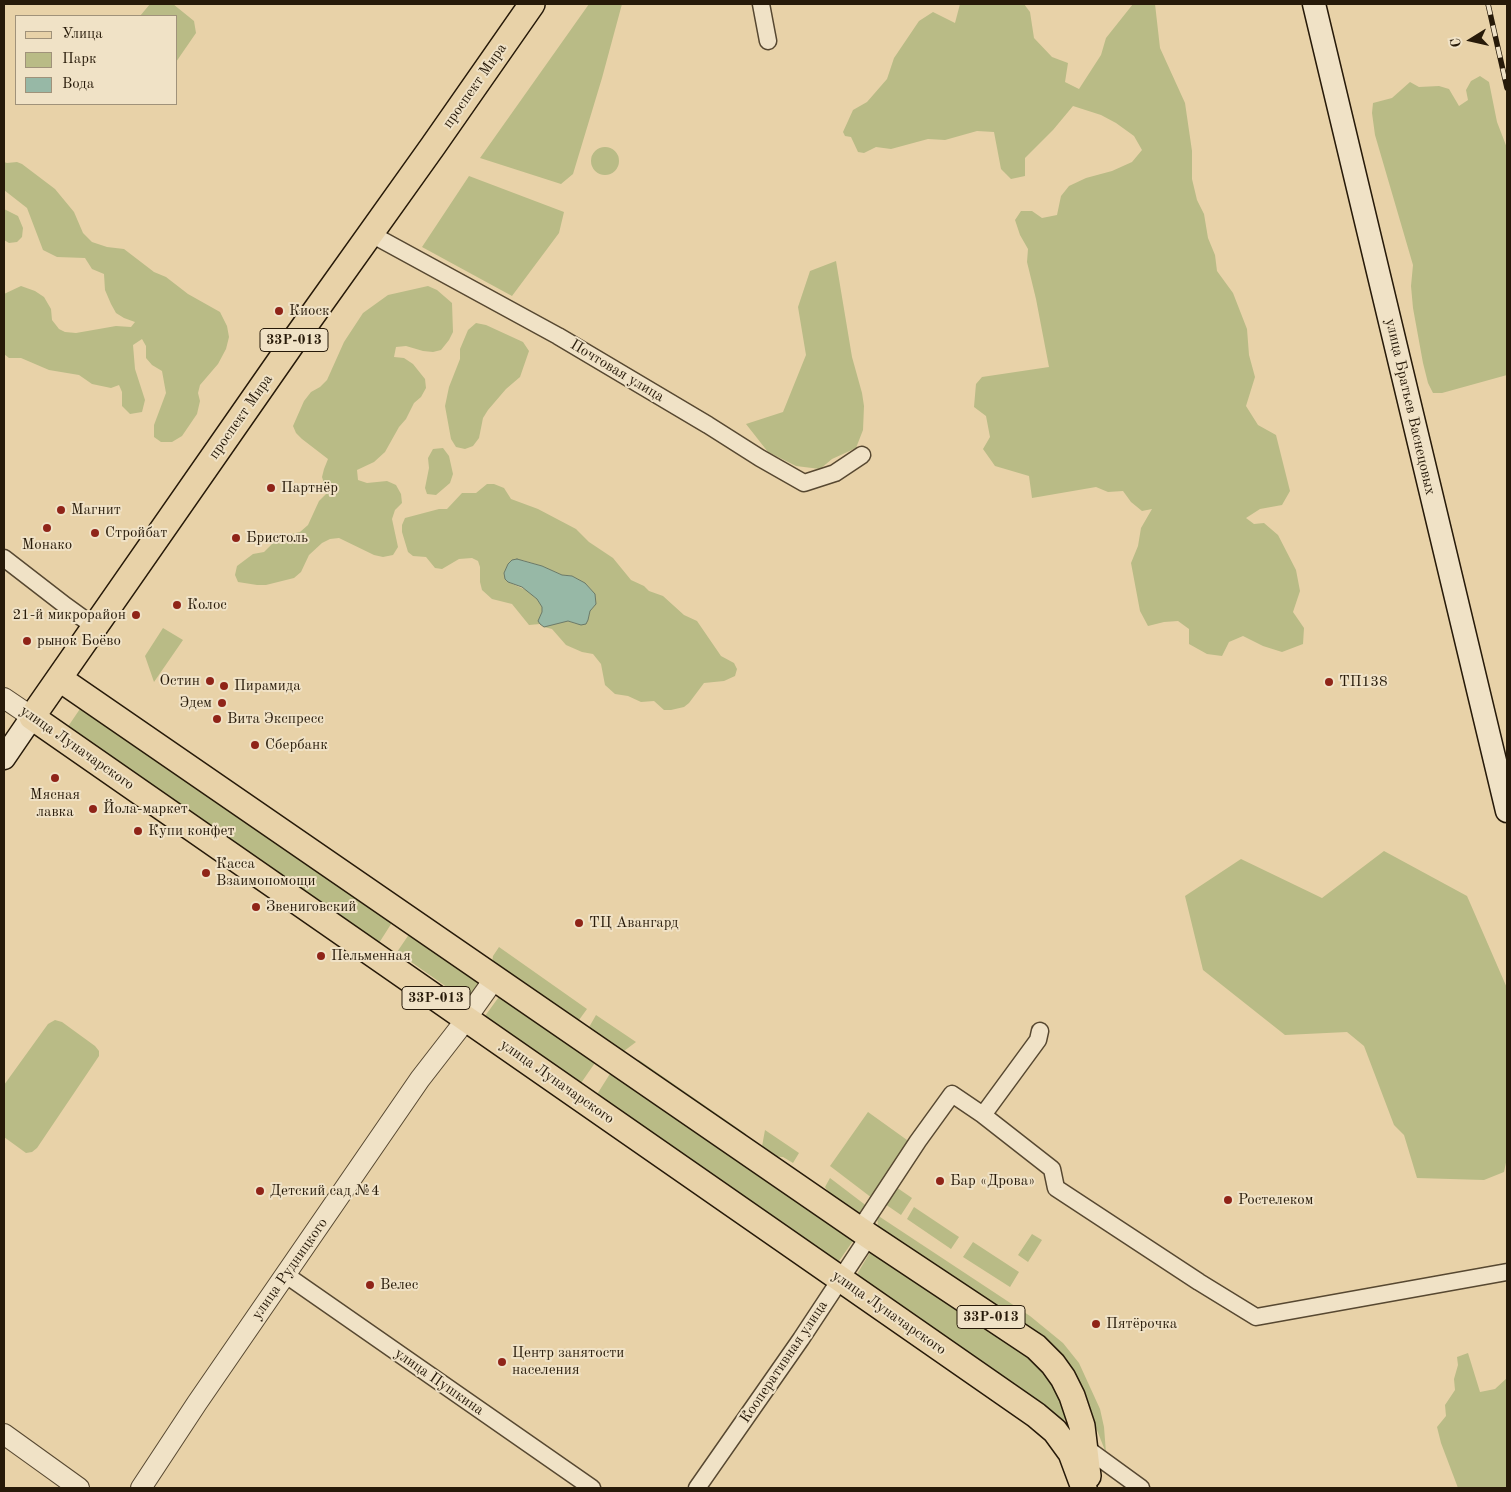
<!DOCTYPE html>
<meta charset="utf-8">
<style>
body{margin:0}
#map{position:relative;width:1511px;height:1492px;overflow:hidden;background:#e8d2a8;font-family:"Old Standard TT",serif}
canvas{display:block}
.frame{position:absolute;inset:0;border:5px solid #271a09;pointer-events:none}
.legend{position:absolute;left:15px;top:15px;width:162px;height:90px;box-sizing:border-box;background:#f0e2c6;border:1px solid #a0927a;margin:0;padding:6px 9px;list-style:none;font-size:15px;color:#271a09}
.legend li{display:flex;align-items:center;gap:10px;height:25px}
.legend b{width:25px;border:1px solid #a0927a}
.north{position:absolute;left:1446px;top:15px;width:50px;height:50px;-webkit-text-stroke:4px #f0e2c6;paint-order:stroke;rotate:260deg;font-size:14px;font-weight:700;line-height:20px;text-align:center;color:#271a09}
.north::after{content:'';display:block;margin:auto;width:18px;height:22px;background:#271a09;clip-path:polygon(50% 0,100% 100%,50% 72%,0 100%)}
</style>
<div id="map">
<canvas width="1511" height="1492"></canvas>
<div class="frame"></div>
<ul class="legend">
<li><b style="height:6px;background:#e8d2a8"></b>Улица</li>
<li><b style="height:14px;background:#b9bb86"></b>Парк</li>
<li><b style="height:14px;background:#97b8a6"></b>Вода</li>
</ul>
<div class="north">С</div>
</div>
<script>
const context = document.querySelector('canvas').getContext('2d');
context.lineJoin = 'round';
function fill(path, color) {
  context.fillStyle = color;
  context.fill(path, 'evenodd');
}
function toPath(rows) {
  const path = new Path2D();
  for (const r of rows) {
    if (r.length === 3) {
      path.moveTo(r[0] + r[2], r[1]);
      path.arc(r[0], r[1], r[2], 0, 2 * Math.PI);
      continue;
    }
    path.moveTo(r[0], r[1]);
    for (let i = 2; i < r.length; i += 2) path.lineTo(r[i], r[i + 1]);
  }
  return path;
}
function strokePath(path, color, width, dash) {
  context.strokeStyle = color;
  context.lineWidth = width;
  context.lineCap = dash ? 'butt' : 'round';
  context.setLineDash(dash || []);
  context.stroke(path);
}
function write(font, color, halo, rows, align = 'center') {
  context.font = font + ' "Old Standard TT",serif';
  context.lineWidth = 4;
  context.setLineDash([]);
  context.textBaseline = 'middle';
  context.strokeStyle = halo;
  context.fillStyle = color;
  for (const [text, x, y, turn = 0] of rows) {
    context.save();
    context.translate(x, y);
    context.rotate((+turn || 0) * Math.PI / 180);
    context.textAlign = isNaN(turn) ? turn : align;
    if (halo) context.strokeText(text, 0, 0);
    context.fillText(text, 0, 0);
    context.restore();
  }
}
fill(toPath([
 [150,4,173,4,194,21,196,33,176,62,176,16,140,16],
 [589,4,622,4,602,78,573,174,561,184,480,158],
 [960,4,1024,4,1030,12,1034,38,1052,57,1068,63,1065,82,1079,89,1101,55,1106,38,1133,4,1155,4,1160,48,1185,103,1192,151,1192,179,1197,200,1204,214,1208,238,1215,255,1217,271,1233,293,1247,329,1249,355,1255,377,1246,406,1258,425,1276,435,1290,491,1282,505,1260,509,1246,518,1254,524,1264,523,1278,535,1296,570,1300,591,1293,612,1304,628,1303,644,1282,652,1263,646,1243,636,1229,642,1222,656,1207,654,1189,644,1189,629,1178,621,1164,622,1148,626,1140,611,1131,563,1138,546,1141,528,1152,509,1142,511,1131,502,1123,491,1108,492,1096,487,1032,498,1029,476,995,466,983,449,990,437,986,416,974,407,976,384,982,377,1049,367,1036,299,1027,262,1028,249,1020,235,1015,220,1021,211,1032,211,1042,218,1057,215,1061,196,1069,186,1086,178,1112,171,1132,162,1142,150,1134,136,1116,123,1101,115,1073,106,1053,130,1025,158,1025,176,1011,179,1001,169,994,132,977,131,945,140,928,139,891,149,876,147,864,153,858,152,851,137,845,136,843,132,853,110,867,102,887,79,894,58,919,21,933,12,955,23],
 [1480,76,1489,82,1497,122,1507,148,1507,375,1442,393,1433,393,1428,383,1423,363,1413,308,1411,286,1413,265,1375,135,1372,113,1373,103,1392,98,1410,82,1419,87,1439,86,1449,89,1459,106,1468,100,1466,90,1471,81],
 [605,161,14],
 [4,162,7,163,17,162,22,164,55,189,74,212,83,233,92,242,107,247,124,249,154,272,166,277,188,294,220,312,227,326,229,337,226,349,218,364,200,385,198,393,200,401,197,414,182,436,172,442,161,442,154,437,154,425,166,393,162,371,152,365,146,358,146,346,142,339,133,345,135,369,145,400,142,412,130,414,122,406,122,392,119,385,111,388,92,384,79,375,49,370,21,358,9,358,4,354,4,294,21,286,35,291,44,297,51,309,52,320,59,329,65,332,76,333,116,326,131,327,135,322,124,318,116,313,111,304,105,290,104,274,92,269,85,258,57,257,43,250,27,208,4,190],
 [469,176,564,212,559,233,512,296,422,247],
 [4,209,18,216,23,228,22,237,17,242,9,243,4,240],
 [836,261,852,357,862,393,864,406,863,430,856,448,832,459,820,469,796,466,768,452,746,424,783,412,806,355,798,307,810,271],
 [428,286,437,290,452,303,453,332,449,340,441,350,433,352,423,351,406,346,396,347,394,357,404,358,413,364,425,379,426,388,421,397,414,403,406,419,399,427,385,452,374,462,357,470,358,480,367,483,387,481,396,485,401,494,402,503,395,510,392,519,398,547,393,555,383,557,374,555,339,538,330,539,322,543,309,555,301,572,294,578,266,585,257,585,238,582,235,575,237,566,253,554,264,552,279,537,300,532,308,525,319,501,327,493,322,477,324,469,328,459,302,439,296,433,293,426,304,401,311,392,320,387,327,380,344,342,363,313,388,295],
 [476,323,486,325,523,342,529,351,520,377,506,389,488,410,483,418,479,438,473,446,465,449,456,447,451,439,445,406,449,387,460,359,460,349,468,330],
 [443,448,449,456,453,474,450,483,436,495,427,494,425,488,429,468,428,458,433,449],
 [487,484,494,484,504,488,511,499,538,509,576,529,589,542,613,558,631,580,644,586,649,591,663,596,684,615,697,621,721,656,734,663,737,669,735,676,724,681,704,683,689,703,684,707,671,710,664,710,654,701,641,702,628,696,615,694,605,685,601,664,593,654,582,652,566,645,552,629,544,627,568,621,577,624,588,620,590,611,596,604,595,594,585,583,572,576,562,575,542,566,522,560,508,564,504,573,508,582,526,590,537,599,542,607,542,612,538,621,540,624,529,625,512,604,492,599,482,590,480,582,480,567,478,561,472,558,459,559,442,569,435,568,426,557,413,556,408,552,402,532,402,525,405,518,439,509,447,509,462,493,476,493],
 [163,628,183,640,154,682,145,656],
 [84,703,393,921,379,943,67,728],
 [1384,851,1467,896,1507,988,1507,1158,1504,1172,1484,1180,1417,1178,1404,1135,1394,1125,1364,1046,1347,1032,1285,1035,1203,970,1185,896,1241,859,1322,898],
 [412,930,490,984,475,1007,397,952],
 [499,947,587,1009,579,1020,577,1022,492,963,493,956],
 [501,994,597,1060,581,1083,485,1016],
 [596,1015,636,1042,620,1054,588,1029],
 [55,1020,62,1022,95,1046,99,1051,99,1056,37,1148,32,1152,26,1153,4,1137,4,1085,48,1024],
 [628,1060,639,1060,746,1134,748,1143],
 [613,1069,855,1238,837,1264,596,1096],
 [868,1112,907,1140,909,1142,872,1198,830,1166],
 [765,1130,799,1153,793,1163,783,1157,768,1156,761,1152],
 [830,1178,868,1207,861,1216,834,1201,825,1187],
 [896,1187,912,1198,901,1215,885,1204],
 [914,1207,959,1237,951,1249,907,1219],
 [877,1215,1030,1316,1063,1343,1079,1363,1100,1409,1104,1427,1106,1453,1089,1410,1079,1388,878,1227],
 [1032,1234,1042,1240,1028,1262,1018,1255],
 [973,1242,1019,1272,1010,1287,963,1257],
 [872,1249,1021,1347,1052,1378,1068,1419,1062,1420,1053,1415,856,1276],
 [1468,1353,1480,1392,1495,1389,1507,1378,1507,1488,1458,1488,1441,1443,1437,1427,1446,1416,1445,1405,1455,1390,1454,1379,1458,1365,1457,1357]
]), '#b9bb86');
const water = toPath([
 [517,559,542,566,562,575,572,576,585,583,595,594,596,604,590,611,588,620,586,624,581,625,568,621,544,627,540,624,538,621,542,612,542,607,537,599,522,587,508,582,505,579,504,573,508,564,512,560,517,559]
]);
fill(water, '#97b8a6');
strokePath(water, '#6a7967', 1);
const minor = toPath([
 [761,4,768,41],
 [371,234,558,336,708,425,760,458,804,483,835,473,862,455],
 [4,558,66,606,95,627],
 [983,1115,1038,1040,1040,1031],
 [860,1229,918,1141,952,1094,983,1115,1052,1169,1056,1188,1199,1282,1256,1317,1507,1272],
 [286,1275,592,1488],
 [1086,1448,1141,1488],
 [697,1488,801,1339,869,1236]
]);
const tertiary = toPath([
 [4,698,32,717],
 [4,1434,79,1488],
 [141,1488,197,1403,420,1079,458,1030,495,978]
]);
const secondary = toPath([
 [1314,4,1507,811],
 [4,758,32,717]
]);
const primary = toPath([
 [532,4,433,146,291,345,32,717,1036,1415,1055,1431,1071,1453,1084,1488],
 [60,679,869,1236,1036,1347,1053,1364,1063,1378,1072,1396,1082,1426,1088,1476]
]);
strokePath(minor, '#574831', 19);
strokePath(tertiary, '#574831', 22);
strokePath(secondary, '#271a09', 25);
strokePath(primary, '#271a09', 28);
strokePath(minor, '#f0e2c6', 16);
strokePath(tertiary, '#f0e2c6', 20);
strokePath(secondary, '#f0e2c6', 22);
strokePath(primary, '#e8d2a8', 25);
const rail = toPath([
 [1488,4,1507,88]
]);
strokePath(rail, '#271a09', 5.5);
strokePath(rail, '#f0e2c6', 4, [11]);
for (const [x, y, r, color] of [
 [279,311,5,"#8f2418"],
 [271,488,5,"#8f2418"],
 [61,510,5,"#8f2418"],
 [47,528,5,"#8f2418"],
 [95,533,5,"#8f2418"],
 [236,538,5,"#8f2418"],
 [177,605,5,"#8f2418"],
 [136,615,5,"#8f2418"],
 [27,641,5,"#8f2418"],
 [210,681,5,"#8f2418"],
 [1329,682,5,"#8f2418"],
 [224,686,5,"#8f2418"],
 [222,703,5,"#8f2418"],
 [217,719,5,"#8f2418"],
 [255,745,5,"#8f2418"],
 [55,778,5,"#8f2418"],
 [93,809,5,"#8f2418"],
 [138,831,5,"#8f2418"],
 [206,873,5,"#8f2418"],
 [256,907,5,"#8f2418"],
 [579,923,5,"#8f2418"],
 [321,956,5,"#8f2418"],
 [940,1181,5,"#8f2418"],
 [260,1191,5,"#8f2418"],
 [1228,1200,5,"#8f2418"],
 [370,1285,5,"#8f2418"],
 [1096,1324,5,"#8f2418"],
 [502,1362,5,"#8f2418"]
]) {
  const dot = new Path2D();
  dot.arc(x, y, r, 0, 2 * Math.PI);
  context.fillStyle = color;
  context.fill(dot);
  strokePath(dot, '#f0e2c6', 2);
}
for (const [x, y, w] of [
 [294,340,68],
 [436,998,68],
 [991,1317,68]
]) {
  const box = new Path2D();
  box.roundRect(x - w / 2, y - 11.5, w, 23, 4);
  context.fillStyle = '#f0e2c6';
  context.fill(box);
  strokePath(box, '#271a09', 1);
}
write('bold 14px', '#271a09', null, [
 ["33Р-013",294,340],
 ["33Р-013",436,998],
 ["33Р-013",991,1317]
]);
write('15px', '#271a09', '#f0e2c6', [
 ["проспект Мира",475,86,-55],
 ["Почтовая улица",617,371,31],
 ["улица Братьев Васнецовых",1410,407,77],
 ["проспект Мира",241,417,-55],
 ["улица Луначарского",77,748,35],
 ["улица Луначарского",557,1082,35],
 ["улица Рудницкого",290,1269,-55],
 ["улица Луначарского",889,1313,35],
 ["Кооперативная улица",784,1362,-56],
 ["улица Пушкина",439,1382,35]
]);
write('15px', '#271a09', '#f0e2c6', [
 ["Киоск",289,311],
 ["Партнёр",281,488],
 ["Магнит",71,510],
 ["Стройбат",105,533],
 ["Бристоль",246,538],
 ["Монако",47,545,"center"],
 ["Колос",187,605],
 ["21-й микрорайон",126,615,"right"],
 ["рынок Боёво",37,641],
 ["Остин",200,681,"right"],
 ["ТП138",1339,682],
 ["Пирамида",234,686],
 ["Эдем",212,703,"right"],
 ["Вита Экспресс",227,719],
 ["Сбербанк",265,745],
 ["Мясная",55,795,"center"],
 ["лавка",55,812,"center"],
 ["Йола-маркет",103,809],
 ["Купи конфет",148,831],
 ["Касса",216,864],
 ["Взаимопомощи",216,881],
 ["Звениговский",266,907],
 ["ТЦ Авангард",589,923],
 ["Пельменная",331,956],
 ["Бар «Дрова»",950,1181],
 ["Детский сад №4",270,1191],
 ["Ростелеком",1238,1200],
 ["Велес",380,1285],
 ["Пятёрочка",1106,1324],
 ["Центр занятости",512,1353],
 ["населения",512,1370]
], 'left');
</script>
